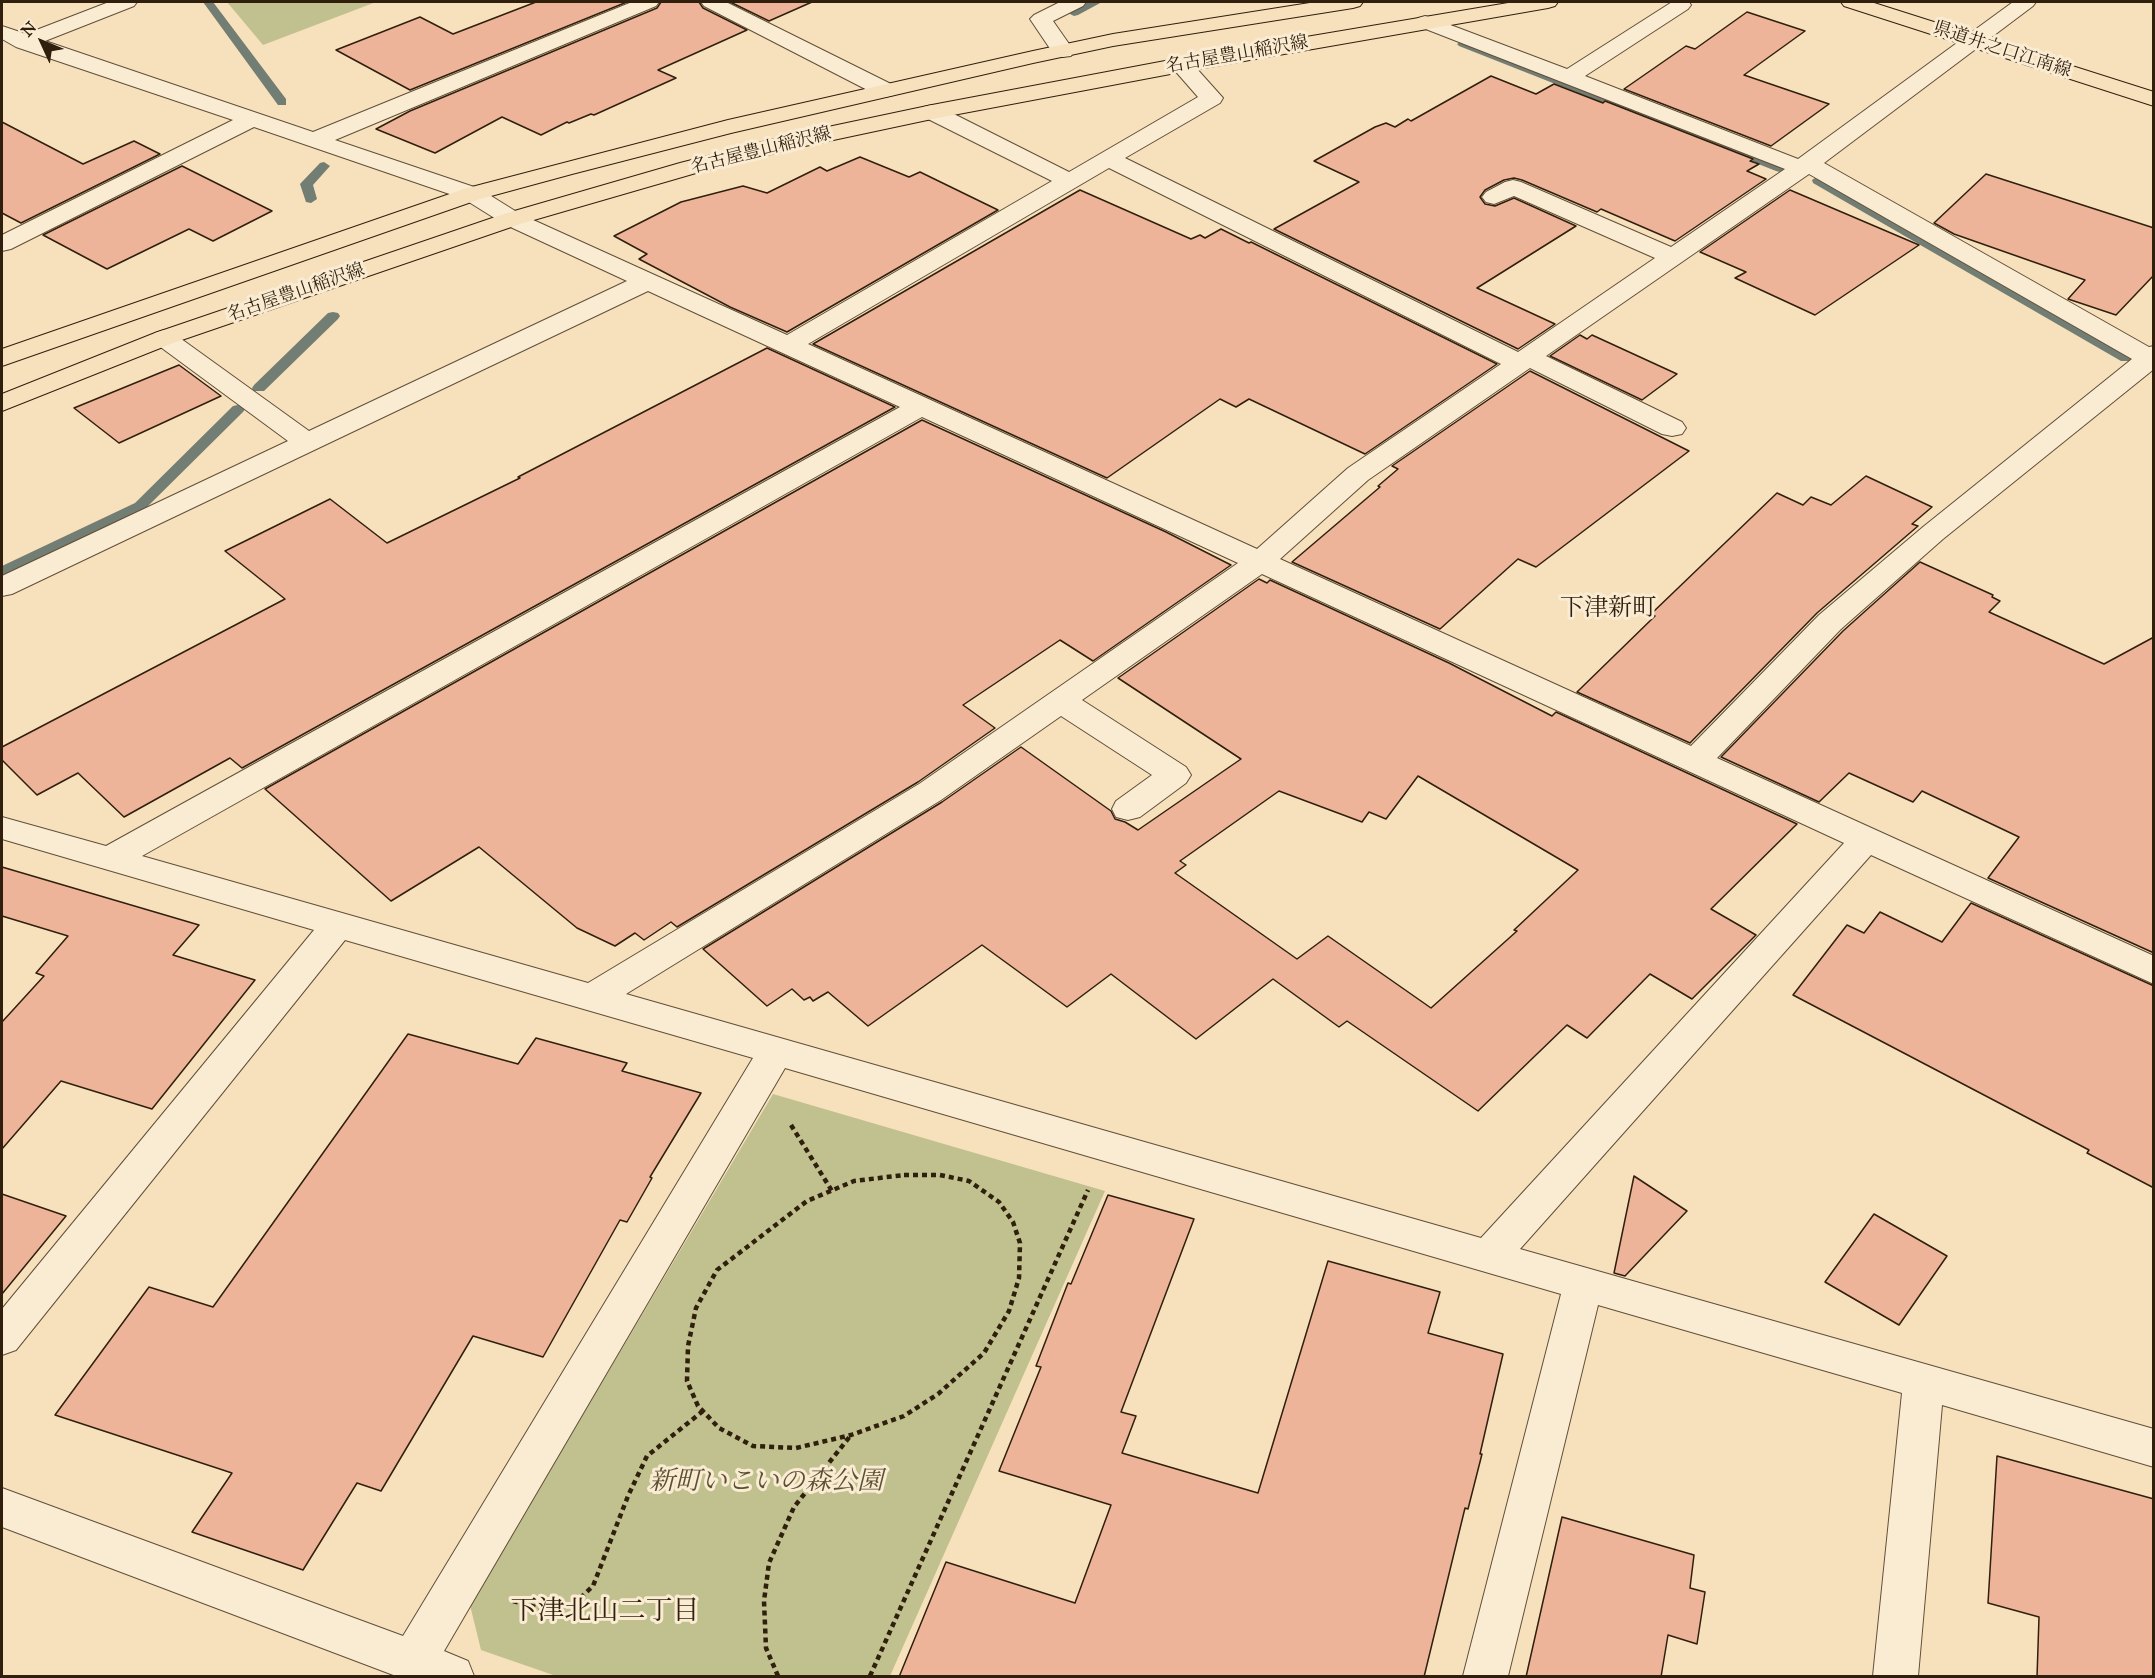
<!DOCTYPE html>
<meta charset="utf-8">
<style>
body{margin:0}
#map{position:relative;width:2155px;height:1678px;overflow:hidden;background:#f7e0bc;font-family:"IM FELL Great Primer",serif}
canvas{display:block}
.frame{position:absolute;inset:0;border:3px solid #2f1f0c;pointer-events:none}
.north{position:absolute;left:12px;top:12px;width:60px;height:60px;-webkit-text-stroke:4px #faebd3;paint-order:stroke;rotate:314deg;font-size:16px;font-weight:700;line-height:24px;text-align:center;color:#2f1f0c}
.north::after{content:'';display:block;margin:auto;width:21px;height:27px;background:#2f1f0c;clip-path:polygon(50% 0,100% 100%,50% 72%,0 100%)}
</style>
<div id="map">
<canvas width="2155" height="1678"></canvas>
<div class="frame"></div>
<div class="north">N</div>
</div>
<script>
const context = document.querySelector('canvas').getContext('2d');
context.lineJoin = 'round';
function fill(path, color) {
  context.fillStyle = color;
  context.fill(path, 'evenodd');
}
function toPath(rows) {
  const path = new Path2D();
  for (const r of rows) {
    path.moveTo(r[0], r[1]);
    for (let i = 2; i < r.length; i += 2) path.lineTo(r[i], r[i + 1]);
  }
  return path;
}
function strokePath(path, color, width, dash) {
  context.strokeStyle = color;
  context.lineWidth = width;
  context.lineCap = dash ? 'butt' : 'round';
  context.setLineDash(dash || []);
  context.stroke(path);
}
function write(font, color, halo, rows, align = 'center') {
  context.font = font + ' "IM FELL Great Primer","Noto Serif JP",serif';
  context.lineWidth = 6;
  context.setLineDash([]);
  context.textBaseline = 'middle';
  context.strokeStyle = halo;
  context.fillStyle = color;
  for (const [text, x, y, turn = 0] of rows) {
    context.save();
    context.translate(x, y);
    context.rotate((+turn || 0) * Math.PI / 180);
    context.textAlign = isNaN(turn) ? turn : align;
    if (halo) context.strokeText(text, 0, 0);
    context.fillText(text, 0, 0);
    context.restore();
  }
}
fill(toPath([
 [227,2,376,2,263,45],
 [773,1094,1105,1191,890,1676,556,1676,481,1650,470,1605]
]), '#c0c18e');
fill(toPath([
 [203,2,213,2,286,99,286,105,278,105,203,2],
 [1088,2,1102,2,1078,15,1074,16,1068,13,1088,2],
 [1463,40,1784,165,1786,168,1780,172,1776,171,1459,46,1457,44,1463,40],
 [324,162,330,166,313,185,317,199,311,203,306,202,300,184,320,163,324,162],
 [1818,176,2131,355,2133,358,2131,361,2121,361,1813,183,1812,180,1818,176],
 [333,312,338,313,340,316,338,319,264,391,254,391,252,388,254,385,328,313,333,312],
 [238,405,243,406,245,409,243,412,145,509,2,577,2,566,135,503,233,406,238,405]
]), '#727d73');
const building = toPath([
 [536,2,627,2,410,90,336,50,420,17,453,34,536,2],
 [661,2,699,2,703,8,747,30,658,70,676,78,594,115,591,114,569,123,567,122,541,135,502,117,435,153,376,129,410,111,657,8,661,2],
 [730,2,812,2,769,21,730,2],
 [1747,12,1805,31,1744,75,1829,104,1771,146,1624,89,1686,46,1695,49,1747,12],
 [1491,76,1536,94,1554,84,1603,103,1605,101,1753,159,1750,161,1759,164,1747,171,1766,179,1675,241,1601,209,1597,212,1522,180,1514,178,1504,180,1485,190,1480,197,1485,204,1495,206,1514,198,1576,226,1477,288,1555,324,1518,349,1274,229,1359,182,1314,161,1375,127,1386,123,1395,127,1408,119,1411,121,1491,76],
 [2,122,83,164,134,141,160,154,21,223,2,213,2,122],
 [860,157,909,177,920,172,998,210,787,332,730,307,639,259,647,254,614,236,681,202,743,186,767,193,820,167,827,171,860,157],
 [182,166,272,211,213,241,189,229,107,269,43,235,182,166],
 [1986,174,2154,228,2154,275,2116,315,2068,299,2085,280,1954,234,1934,223,1986,174],
 [1080,190,1191,239,1200,235,1205,238,1221,229,1249,243,1251,242,1497,364,1365,454,1249,399,1236,407,1220,399,1107,478,813,344,1080,190],
 [1790,190,1919,245,1815,315,1735,278,1746,272,1700,252,1790,190],
 [1580,335,1587,339,1592,335,1677,374,1642,400,1550,356,1580,335],
 [767,348,895,407,242,768,230,758,124,817,78,773,37,795,2,760,2,747,285,599,225,551,330,499,387,543,520,478,518,477,767,348],
 [179,365,221,396,119,443,74,408,179,365],
 [1530,371,1689,451,1536,567,1518,559,1440,629,1292,562,1380,487,1378,486,1398,469,1392,466,1530,371],
 [922,420,1166,532,1231,565,1093,661,1060,640,963,705,995,728,918,782,677,927,671,922,644,940,635,933,615,946,577,928,479,847,391,901,265,789,922,420],
 [1866,476,1932,507,1912,524,1918,526,1817,613,1690,743,1577,692,1655,616,1651,614,1777,493,1803,505,1811,497,1831,505,1866,476],
 [1920,562,1993,595,1992,597,2000,601,1989,612,2104,664,2154,637,2154,953,1988,878,2019,837,1922,791,1913,802,1849,773,1819,802,1721,757,1843,631,1920,562],
 [1259,579,1267,583,1270,580,1449,663,1552,716,1556,712,1797,824,1711,909,1756,935,1692,999,1650,974,1587,1038,1567,1025,1478,1111,1347,1021,1339,1027,1273,979,1196,1039,1111,974,1067,1007,982,945,868,1026,828,992,813,1001,810,997,804,1000,792,989,767,1006,703,949,942,802,1021,747,1111,811,1115,819,1125,822,1138,830,1241,759,1118,678,1259,579],
 [1418,776,1578,870,1514,930,1517,931,1431,1008,1328,936,1297,959,1175,873,1186,865,1180,861,1279,791,1362,822,1369,812,1386,819,1418,776],
 [2,867,199,925,173,955,255,980,152,1109,61,1081,2,1149,2,1022,44,976,36,973,68,936,2,916,2,867],
 [1971,903,2154,986,2154,1188,2087,1153,2089,1150,1793,995,1847,925,1864,933,1880,912,1942,942,1971,903],
 [408,1034,518,1064,536,1038,627,1063,622,1071,701,1093,650,1177,652,1178,627,1222,620,1220,543,1357,473,1336,381,1491,357,1483,303,1570,192,1532,232,1473,55,1415,149,1287,213,1307,408,1034],
 [1634,1176,1687,1211,1625,1276,1614,1273,1634,1176],
 [2,1194,66,1216,2,1294,2,1194],
 [1108,1195,1194,1219,1121,1412,1136,1416,1122,1453,1258,1493,1328,1261,1440,1292,1428,1333,1503,1354,1480,1454,1482,1454,1468,1509,1465,1508,1424,1677,899,1677,946,1562,1075,1603,1111,1505,999,1471,1041,1367,1036,1366,1068,1283,1071,1284,1108,1195],
 [1874,1214,1947,1256,1899,1325,1825,1282,1874,1214],
 [1997,1456,2154,1499,2154,1677,2037,1677,2039,1617,1988,1603,1997,1456],
 [1562,1517,1694,1555,1690,1588,1705,1592,1697,1644,1668,1635,1661,1677,1526,1677,1562,1517]
]);
fill(building, '#edb49a');
strokePath(building, '#2f1f0c', 1.5);
const minor = toPath([
 [109,2,137,2,134,6,45,41,313,132,632,2,659,2,656,6,335,140,480,189,520,214,787,335,1052,181,924,117,921,112,924,107,932,105,940,107,1069,172,1198,97,1170,65,1173,60,1181,58,1189,60,1223,98,1220,103,1125,158,1518,352,1655,258,1514,196,1494,204,1486,202,1482,197,1486,192,1505,182,1513,180,1521,182,1671,247,1785,169,1418,26,1414,22,1418,18,1425,16,1432,18,1567,69,1672,2,1689,2,1691,5,1688,9,1585,76,1798,159,2013,2,2036,2,2033,6,1824,163,2149,347,2154,346,2154,369,1943,539,1841,629,1717,758,2154,956,2154,984,1871,855,1520,1249,2154,1429,2154,1467,1942,1405,1918,1676,1873,1676,1902,1393,1598,1305,1508,1676,1463,1676,1561,1294,785,1068,444,1651,468,1661,474,1676,396,1676,2,1527,2,1488,403,1636,753,1058,345,940,16,1350,2,1355,2,1309,314,930,2,839,2,817,106,846,900,407,648,291,12,594,2,596,2,576,288,441,155,343,151,338,155,333,164,330,173,333,309,431,627,281,504,224,464,199,254,127,11,249,2,251,2,235,233,120,16,47,2,39,2,26,26,34,109,2],
 [1109,168,1501,364,1348,468,1257,549,808,344,1109,168],
 [1809,174,2132,359,1923,527,1819,615,1691,746,1280,559,1368,480,1530,368,1662,434,1672,436,1682,434,1686,428,1682,422,1546,356,1809,174],
 [922,417,1238,563,919,784,588,983,142,856,922,417],
 [1262,574,1844,843,1481,1238,626,994,941,800,1061,716,1152,775,1116,801,1112,809,1116,817,1128,820,1140,817,1186,783,1191,775,1186,767,1082,700,1262,574],
 [701,2,726,2,893,85,896,90,893,95,885,97,877,95,704,6,701,2],
 [1060,2,1086,2,1083,6,1053,21,1074,51,1071,56,1063,57,1055,56,1030,19,1034,15,1060,2]
]);
const major = toPath([
 [1316,2,1363,2,1360,6,1353,8,1113,46,1033,63,731,133,572,174,480,199,2,366,2,349,464,189,728,120,1033,51,1113,34,1316,2],
 [1514,2,1558,2,1555,6,1548,8,1181,72,932,119,791,149,696,173,520,224,173,343,2,411,2,394,155,333,504,214,680,163,790,135,932,105,1181,58,1514,2],
 [1841,2,1871,2,2154,92,2154,106,1844,6,1841,2]
]);
strokePath(minor, '#614f38', 2);
strokePath(major, '#2f1f0c', 2);
strokePath(toPath([
 [791,1125,832,1191],
 [904,1175,940,1175,969,1181,999,1202,1013,1222,1020,1243,1019,1278,1009,1311,984,1353,938,1394,904,1416,851,1435,796,1448,753,1446,719,1428,698,1406,687,1381,688,1346,696,1308,717,1270,807,1201,854,1181,904,1175],
 [513,1601,551,1611,576,1602,593,1586,628,1496,647,1456,703,1411],
 [778,1676,766,1648,764,1601,769,1563,794,1507,851,1435],
 [870,1676,1088,1190]
]), '#2f1f0c', 4.5, [5, 4]);
fill(minor, '#faebd3');
fill(major, '#f7e0bc');
write('18px', '#2f1f0c', '#faebd3', [
 ["県道井之口江南線",2002,50,18],
 ["名古屋豊山稲沢線",1237,55,-10],
 ["名古屋豊山稲沢線",761,151,-14],
 ["名古屋豊山稲沢線",296,293,-19]
]);
write('24px', '#2f1f0c', '#faebd3', [
 ["下津新町",1608,609]
]);
write('italic 26px', '#5a5033', '#faebd3', [
 ["新町いこいの森公園",766,1483]
]);
write('27px', '#2f1f0c', '#faebd3', [
 ["下津北山二丁目",605,1612]
]);
</script>
